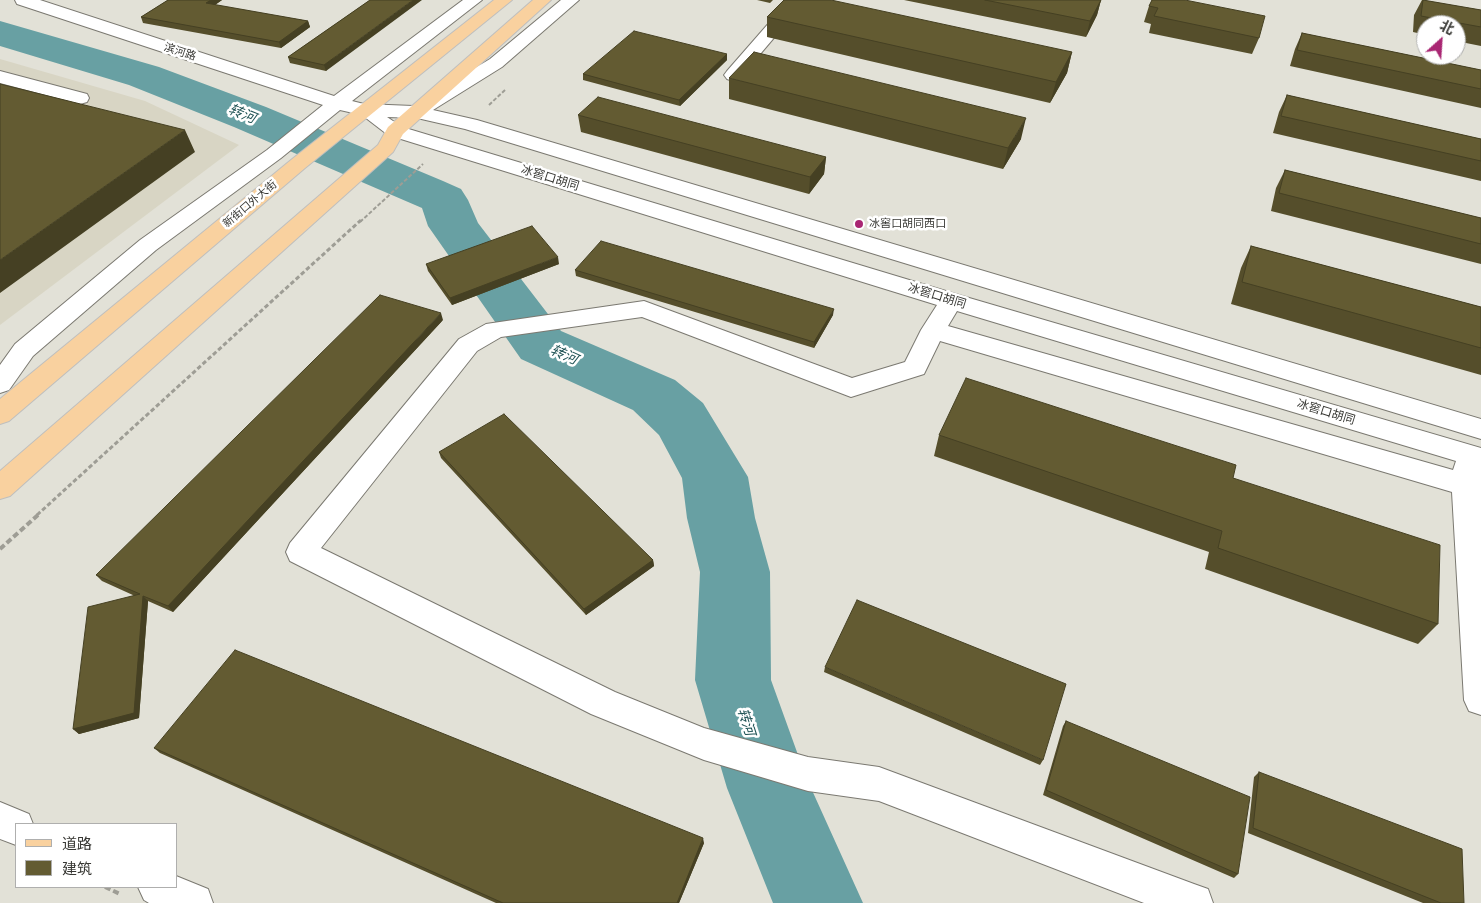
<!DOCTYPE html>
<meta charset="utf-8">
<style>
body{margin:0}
#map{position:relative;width:1481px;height:903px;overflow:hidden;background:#e2e1d7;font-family:Quicksand,"Noto Sans SC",sans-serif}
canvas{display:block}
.legend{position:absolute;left:15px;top:823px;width:162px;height:65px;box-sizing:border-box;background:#fff;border:1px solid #afafae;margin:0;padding:6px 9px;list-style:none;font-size:15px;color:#383834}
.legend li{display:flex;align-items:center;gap:10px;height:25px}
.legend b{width:25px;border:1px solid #afafae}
.north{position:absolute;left:1416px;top:15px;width:50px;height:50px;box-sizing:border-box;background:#fff;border:1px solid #afafae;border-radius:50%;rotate:26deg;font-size:14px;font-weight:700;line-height:20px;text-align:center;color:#383834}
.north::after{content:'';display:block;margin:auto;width:18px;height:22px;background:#a92673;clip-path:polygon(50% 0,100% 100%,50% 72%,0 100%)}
</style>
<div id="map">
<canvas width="1481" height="903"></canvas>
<ul class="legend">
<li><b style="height:6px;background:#f9d19f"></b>道路</li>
<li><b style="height:14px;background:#635b32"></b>建筑</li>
</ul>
<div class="north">北</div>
</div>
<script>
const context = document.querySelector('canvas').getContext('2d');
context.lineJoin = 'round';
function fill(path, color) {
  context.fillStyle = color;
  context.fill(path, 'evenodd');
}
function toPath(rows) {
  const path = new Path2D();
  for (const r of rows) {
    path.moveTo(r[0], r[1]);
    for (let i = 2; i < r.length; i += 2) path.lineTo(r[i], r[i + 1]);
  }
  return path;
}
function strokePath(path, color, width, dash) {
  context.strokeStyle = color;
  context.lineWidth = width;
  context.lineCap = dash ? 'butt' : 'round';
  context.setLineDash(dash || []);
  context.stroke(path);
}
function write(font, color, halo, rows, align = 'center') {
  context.font = font + ' Quicksand,"Noto Sans SC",sans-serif';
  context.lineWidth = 5;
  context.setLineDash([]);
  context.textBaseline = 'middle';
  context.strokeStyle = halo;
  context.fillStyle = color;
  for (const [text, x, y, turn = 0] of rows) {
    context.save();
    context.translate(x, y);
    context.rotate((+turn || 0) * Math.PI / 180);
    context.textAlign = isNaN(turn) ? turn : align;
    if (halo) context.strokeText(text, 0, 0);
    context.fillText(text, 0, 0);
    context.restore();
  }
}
fill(toPath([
 [0,59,145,101,239,145,0,325]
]), '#d8d5c4');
fill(toPath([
 [0,21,159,67,266,107,443,181,461,189,468,200,478,223,561,331,675,380,703,403,748,477,755,518,770,572,771,680,806,777,863,903,773,903,727,788,695,680,700,572,687,518,682,478,659,435,633,410,521,359,428,226,422,208,234,127,129,85,0,46,0,21]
]), '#68a0a3');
const minor = toPath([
 [15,0,40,0,334,96,463,0,482,0,352,101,364,104,413,106,490,59,561,0,579,0,502,67,433,110,477,120,1481,419,1481,439,465,129,417,118,387,117,402,127,959,295,1481,448,1481,715,1469,711,1464,700,1452,492,940,341,924,374,851,397,642,317,501,337,477,351,321,548,615,692,704,728,808,757,879,767,1194,884,1208,889,1213,903,1144,903,879,801,808,791,704,760,591,714,290,561,286,552,290,543,459,339,486,324,644,301,852,378,905,362,921,330,937,305,388,135,362,115,340,110,281,158,156,250,33,356,9,390,0,393,0,365,15,344,140,240,267,150,323,105,17,4,15,0],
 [957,311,1456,461,1453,470,948,326,957,311],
 [789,0,806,0,739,79,733,81,727,79,724,75,727,71,789,0],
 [0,71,87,94,89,98,87,102,80,104,0,83,0,71],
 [0,802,29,814,33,824,16,824,16,845,0,839,0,802],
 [176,876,208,889,213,903,149,903,144,900,138,887,176,887,176,876]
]);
const major = toPath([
 [494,0,512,0,305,168,9,421,0,424,0,399,291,160,494,0],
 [533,0,551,0,403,134,393,152,10,496,0,499,0,471,378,145,388,127,533,0]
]);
strokePath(minor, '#7b7971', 2);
strokePath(major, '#bfbfbe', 2);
strokePath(toPath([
 [489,105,506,89],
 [360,222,423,164]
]), '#9e9d95', 2, [4, 2]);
strokePath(toPath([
 [37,515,361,220]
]), '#9e9d95', 3, [4.5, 2.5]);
strokePath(toPath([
 [0,549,39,514],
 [105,887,120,894]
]), '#9e9d95', 4, [6, 3]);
fill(minor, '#fff');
fill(major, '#f9d19f');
fill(toPath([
 [168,0,222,0,215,5,308,21,310,27,281,48,143,23,141,17],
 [370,0,326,71,290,63,288,57],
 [757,0,773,0,770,3],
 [904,0,1101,0,1097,15,1086,37],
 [1152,0,1259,38,1252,54,1149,33,1151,24,1144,22,1149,6],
 [1422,0,1481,10,1481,46,1456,41,1456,25,1426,25,1426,35,1413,32,1414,15],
 [767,17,1072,52,1067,73,1050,103,767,37],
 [1302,33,1481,70,1481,108,1290,66,1295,49],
 [727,54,727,60,680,106,583,80,583,74],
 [729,78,1021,139,1003,169,729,99],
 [1287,95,1481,139,1481,181,1273,133,1279,112],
 [578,115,826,157,824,174,809,194,581,132],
 [1285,170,1481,218,1481,264,1271,211,1276,188],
 [1251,246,1481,307,1481,375,1231,304,1241,268],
 [426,264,559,264,452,305,428,271],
 [575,270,833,315,814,348,576,276],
 [443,320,173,612,148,601,139,718,79,734,73,729,135,596,102,581,96,575],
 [939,435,1233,478,1438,624,1418,644,1205,569,1209,552,934,456],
 [439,452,653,560,654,566,586,615,441,458],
 [825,667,1043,760,1040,765,824,672],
 [1066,721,1238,874,1234,878,1043,795,1063,726],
 [154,748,704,843,679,903,496,903,160,753],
 [1259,772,1464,903,1423,903,1248,833,1254,777]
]), '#554e2b');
fill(toPath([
 [211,0,222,0,209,9,206,3],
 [413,0,422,0,326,71,324,65],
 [1101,0,1097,15,1086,37,1090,21],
 [308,21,310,27,281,48,279,42],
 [1072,52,1067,73,1050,103,1056,82],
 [727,54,727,60,680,106,679,100],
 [1026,118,1021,139,1003,169,1008,148],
 [185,130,195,152,0,293,0,260],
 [826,157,824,174,809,194,810,177],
 [558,257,559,264,452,305,450,298],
 [834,309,833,315,814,348,814,342],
 [441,313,443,320,173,612,168,606],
 [653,560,654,566,586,615,584,609],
 [143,596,148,601,139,718,79,734,73,729],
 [703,838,704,843,679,903,677,903]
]), '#454023');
const building = toPath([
 [168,0,211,0,206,3,308,21,279,42,141,17,168,0],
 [370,0,413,0,324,65,288,57,370,0],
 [784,0,831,0,1072,52,1056,82,767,17,784,0],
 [985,0,1101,0,1090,21,985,0],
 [1152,0,1185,0,1265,16,1259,38,1154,16,1158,8,1149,6,1152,0],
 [1423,0,1481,10,1481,27,1421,16,1423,0],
 [634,31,727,54,679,100,583,74,634,31],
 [1302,33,1481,70,1481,89,1297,50,1302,33],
 [754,52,1026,118,1008,148,729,78,754,52],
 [0,84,185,130,0,260,0,84],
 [1287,95,1481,139,1481,161,1281,116,1287,95],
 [598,97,826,157,810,177,578,115,598,97],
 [1285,170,1481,218,1481,244,1279,193,1285,170],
 [532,226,558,257,450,298,426,264,532,226],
 [601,241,834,309,814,342,575,270,601,241],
 [1251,246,1481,307,1481,348,1242,282,1251,246],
 [380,295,441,313,168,606,143,596,134,713,73,729,88,607,140,594,96,575,380,295],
 [966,378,1236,465,1233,478,1440,545,1438,624,1218,548,1222,531,939,435,966,378],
 [504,414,653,560,584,609,439,452,504,414],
 [857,600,1066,684,1043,760,825,667,857,600],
 [235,650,703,838,677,903,503,903,154,748,235,650],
 [1066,721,1250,797,1238,874,1046,790,1066,721],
 [1259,772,1462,849,1464,903,1441,903,1253,828,1259,772]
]);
fill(building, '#635b32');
strokePath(building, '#454023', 1);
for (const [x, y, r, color] of [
 [859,224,5,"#a92673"]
]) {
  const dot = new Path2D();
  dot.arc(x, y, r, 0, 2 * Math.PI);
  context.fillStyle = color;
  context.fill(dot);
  strokePath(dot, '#fff', 2);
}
write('11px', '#383834', '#fff', [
 ["滨河路",180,52,18],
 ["新街口外大街",250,204,-40]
]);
write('11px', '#383834', '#fff', [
 ["冰窖口胡同西口",869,224]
], 'left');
write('12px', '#383834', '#fff', [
 ["冰窖口胡同",550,178,17],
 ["冰窖口胡同",937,296,17],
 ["冰窖口胡同",1326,412,17]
]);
write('italic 14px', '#1f5254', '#fff', [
 ["转河",242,114,22],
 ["转河",564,355,24],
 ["转河",746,722,72]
]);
</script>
